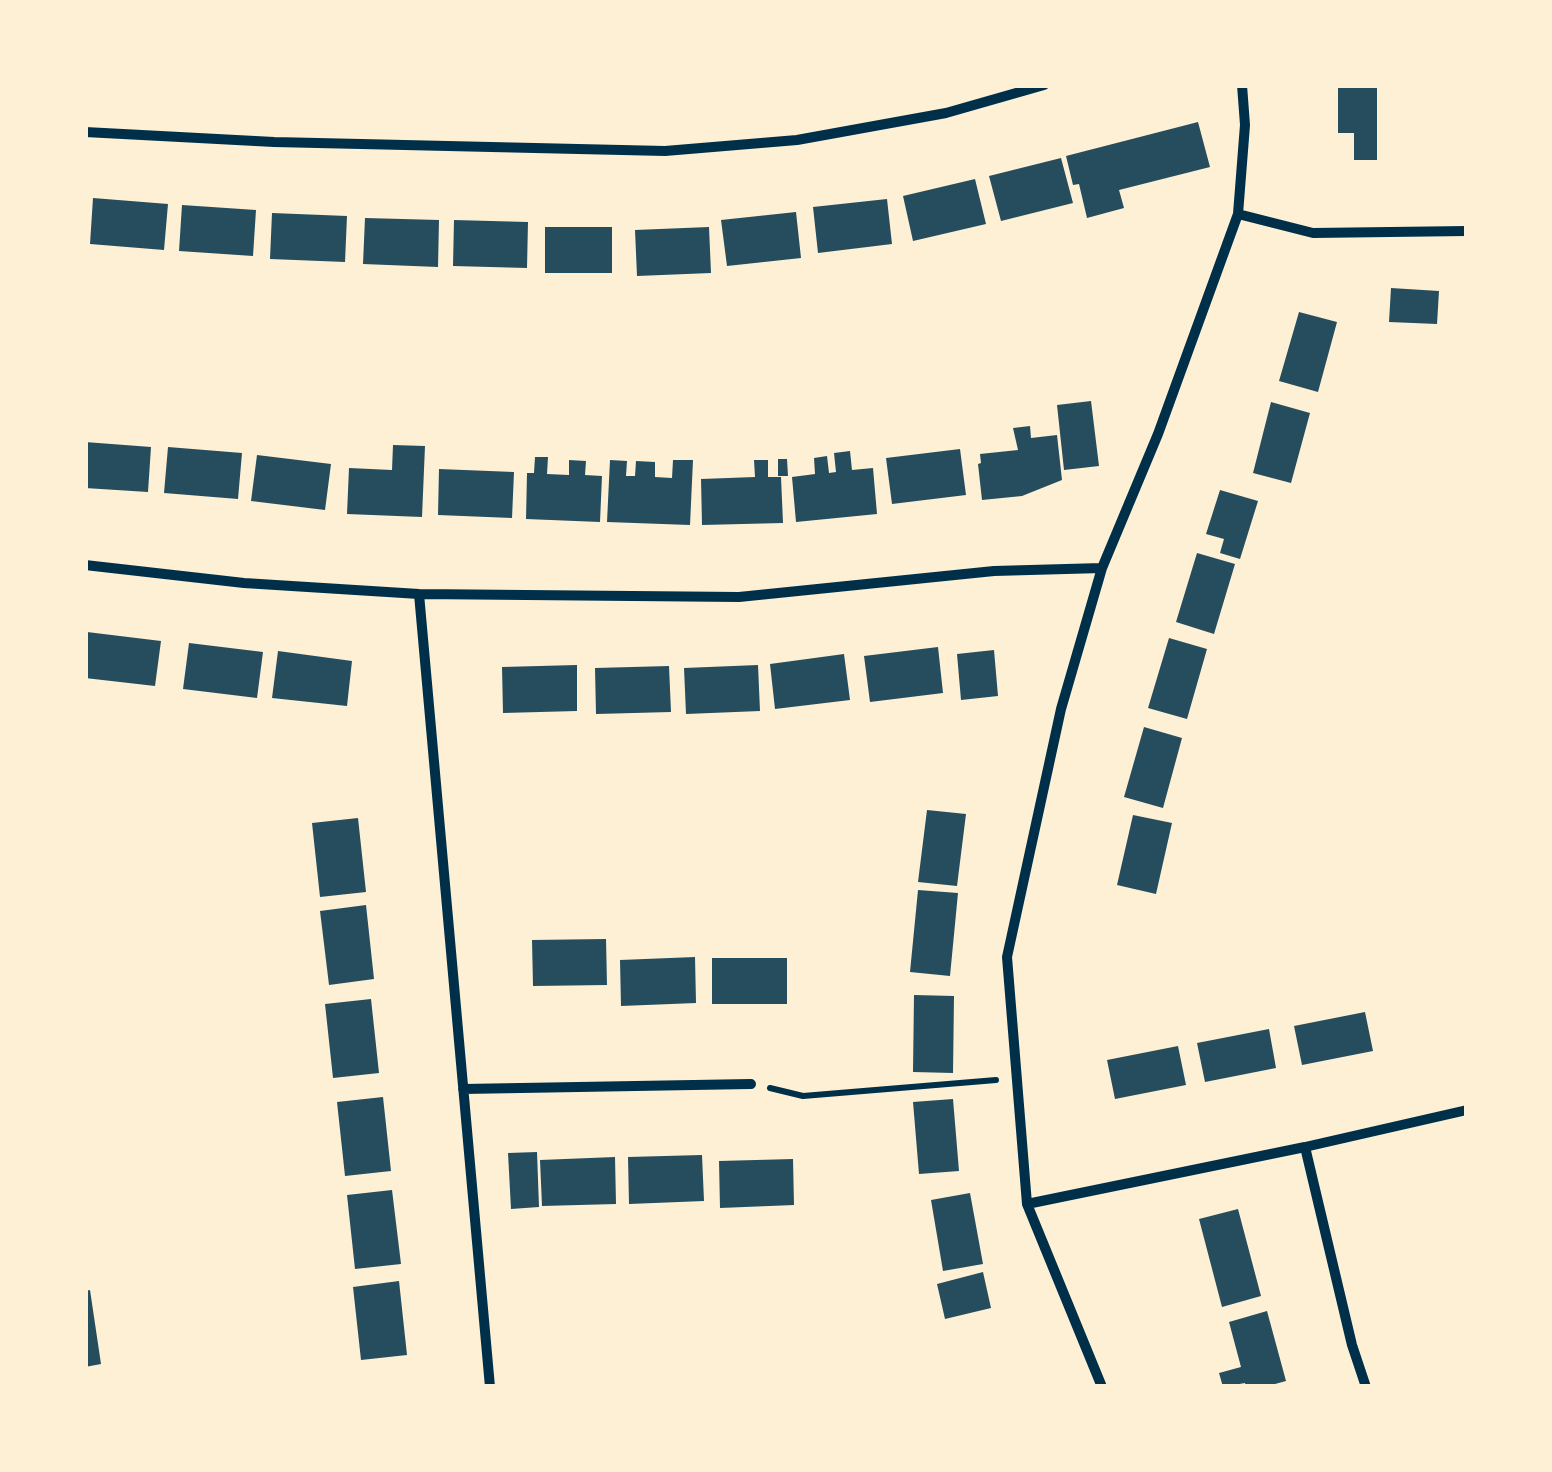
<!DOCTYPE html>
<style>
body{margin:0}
#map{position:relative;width:1552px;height:1472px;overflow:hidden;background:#fdf0d5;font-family:Rubik,sans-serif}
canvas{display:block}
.frame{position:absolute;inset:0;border:88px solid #fdf0d5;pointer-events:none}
</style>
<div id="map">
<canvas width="1552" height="1472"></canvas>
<div class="frame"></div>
</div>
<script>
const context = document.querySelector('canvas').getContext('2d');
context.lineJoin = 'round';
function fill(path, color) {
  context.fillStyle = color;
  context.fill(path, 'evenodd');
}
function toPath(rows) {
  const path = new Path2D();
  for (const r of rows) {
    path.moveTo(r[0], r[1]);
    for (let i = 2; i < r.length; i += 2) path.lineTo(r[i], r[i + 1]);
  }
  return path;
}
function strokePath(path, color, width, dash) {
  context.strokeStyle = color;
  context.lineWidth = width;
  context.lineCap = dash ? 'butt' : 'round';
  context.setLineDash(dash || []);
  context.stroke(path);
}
fill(toPath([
 [1338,85,1377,85,1377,160,1354,160,1354,133,1338,133],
 [1198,122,1210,167,1119,190,1124,208,1087,218,1079,184,1073,185,1066,156],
 [1061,158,1073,203,1001,221,989,176],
 [975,179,986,224,913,241,903,196],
 [93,198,168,204,164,250,90,244],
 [887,199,892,244,818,253,813,207],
 [182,205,256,210,253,256,179,251],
 [796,212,801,258,727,266,721,220],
 [272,213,347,216,345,262,270,259],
 [365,218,439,220,438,267,363,264],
 [454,220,528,222,527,268,453,266],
 [545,227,612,227,612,273,545,273],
 [709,227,711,273,637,276,635,230],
 [1391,288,1439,291,1437,324,1389,322],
 [1299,312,1337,322,1318,392,1279,381],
 [1091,401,1099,466,1064,470,1057,405],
 [1271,402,1310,413,1291,483,1253,473],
 [1030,426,1031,438,1057,435,1062,480,1022,496,982,500,978,464,981,463,980,454,1018,450,1013,428],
 [85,442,151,447,148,492,85,488],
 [393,445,425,446,422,517,347,514,349,468,392,470],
 [168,447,242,453,238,499,164,493],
 [960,449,966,495,892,504,886,458],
 [850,451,852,470,873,468,877,514,796,522,792,477,815,474,814,458,827,456,829,473,836,472,834,453],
 [257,455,331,464,325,510,251,501],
 [535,457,548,457,547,474,569,475,569,460,586,461,585,475,602,476,600,522,526,519,527,473,534,473],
 [778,459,787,459,788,476,778,476],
 [610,460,627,461,626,476,635,476,636,461,655,462,655,477,672,478,673,460,693,460,690,525,607,522],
 [754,460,768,460,768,477,781,477,783,523,702,525,701,479,755,477],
 [439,469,514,472,512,518,438,515],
 [1220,490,1258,501,1240,559,1220,553,1224,539,1206,534],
 [1197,553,1235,564,1214,634,1176,622],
 [87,632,161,641,155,686,85,678],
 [1169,638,1207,649,1187,719,1148,708],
 [189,643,263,652,257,698,183,689],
 [938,647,943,693,870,702,864,656],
 [994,650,998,696,961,700,957,654],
 [278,651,352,661,347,706,272,698],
 [844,654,850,700,775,709,770,664],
 [577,665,577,711,503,713,502,667],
 [758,665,760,711,686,714,684,668],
 [669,666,671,712,596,714,595,668],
 [1144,727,1182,738,1163,808,1124,797],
 [927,810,966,814,957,886,918,882],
 [1133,815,1172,823,1156,894,1117,885],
 [358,818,366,892,320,897,312,823],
 [918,890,958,893,950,976,910,972],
 [366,905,374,979,329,985,320,911],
 [606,939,607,985,533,986,532,940],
 [695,957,696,1003,621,1006,620,960],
 [712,958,787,958,787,1004,712,1004],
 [914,995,954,996,953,1073,913,1072],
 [371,999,379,1073,333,1078,325,1004],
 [1365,1012,1373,1051,1302,1065,1294,1026],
 [1269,1029,1276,1068,1205,1082,1197,1043],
 [1178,1046,1186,1085,1115,1099,1107,1060],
 [383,1097,391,1171,345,1176,337,1102],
 [953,1099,959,1171,919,1174,913,1102],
 [537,1152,539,1207,511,1209,508,1153],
 [702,1155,704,1201,629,1204,628,1157],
 [615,1157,616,1204,542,1206,540,1160],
 [793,1159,794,1205,720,1208,719,1161],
 [392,1190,401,1264,355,1269,347,1195],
 [970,1193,983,1264,943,1271,931,1200],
 [1238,1209,1261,1296,1222,1307,1199,1219],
 [983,1272,991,1308,945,1319,937,1284],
 [399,1281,407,1355,361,1360,353,1287],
 [90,1290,101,1364,85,1367,85,1291],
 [1267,1311,1286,1381,1264,1387,1246,1387,1245,1383,1223,1387,1219,1373,1241,1367,1229,1322]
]), '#264d5e');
strokePath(toPath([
 [770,1088,803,1096,996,1080]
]), '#003049', 6);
strokePath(toPath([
 [85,132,274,142,665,151,797,140,946,113,1044,85],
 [1238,214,1313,233,1467,231],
 [85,565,244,583,419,594,739,597,994,571,1102,568],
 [419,594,490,1387],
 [463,1089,751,1084],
 [1305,1147,1352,1345,1366,1387],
 [1027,1204,1305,1147,1467,1110],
 [1102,1387,1027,1204,1007,957,1061,709,1102,568,1158,434,1238,214,1245,125,1242,85]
]), '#003049', 10);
</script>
